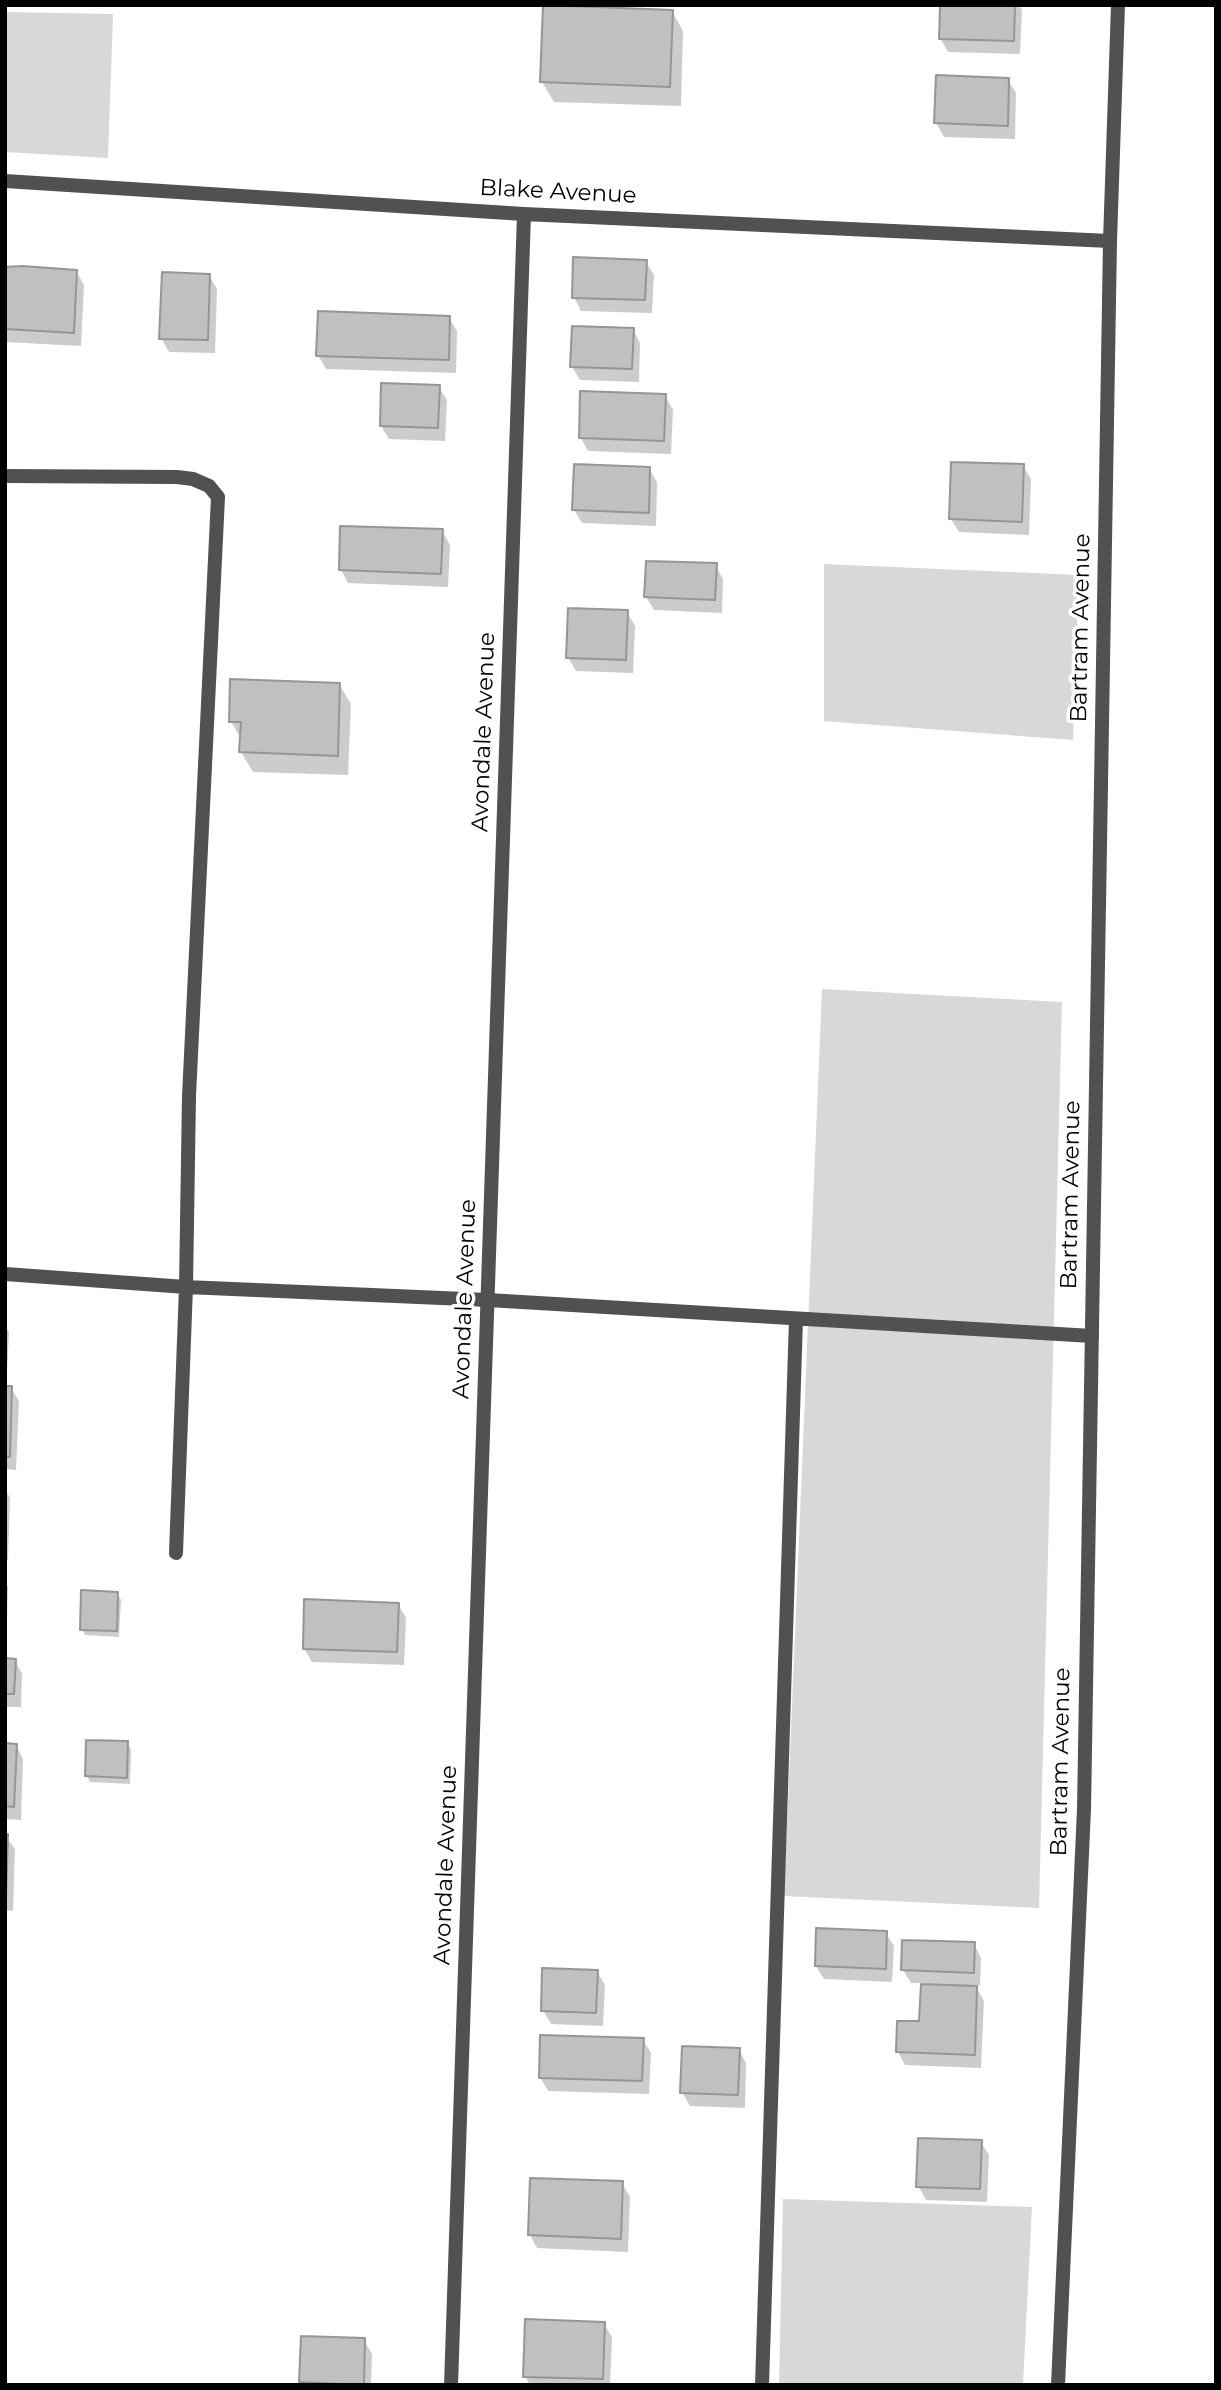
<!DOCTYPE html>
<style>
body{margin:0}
#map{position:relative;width:1221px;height:2390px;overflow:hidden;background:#fff;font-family:Montserrat,sans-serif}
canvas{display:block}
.frame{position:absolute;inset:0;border:7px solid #000;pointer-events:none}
</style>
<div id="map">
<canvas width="1221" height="2390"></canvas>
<div class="frame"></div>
</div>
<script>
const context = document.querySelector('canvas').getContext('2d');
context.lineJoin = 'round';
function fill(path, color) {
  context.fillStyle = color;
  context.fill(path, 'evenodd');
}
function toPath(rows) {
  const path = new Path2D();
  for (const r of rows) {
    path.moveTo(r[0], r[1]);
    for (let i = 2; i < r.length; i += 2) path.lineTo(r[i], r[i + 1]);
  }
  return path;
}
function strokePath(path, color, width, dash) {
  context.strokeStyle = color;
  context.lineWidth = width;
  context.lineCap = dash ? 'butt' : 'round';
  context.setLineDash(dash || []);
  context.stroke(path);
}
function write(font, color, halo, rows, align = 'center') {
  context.font = font + ' Montserrat,sans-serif';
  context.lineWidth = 7;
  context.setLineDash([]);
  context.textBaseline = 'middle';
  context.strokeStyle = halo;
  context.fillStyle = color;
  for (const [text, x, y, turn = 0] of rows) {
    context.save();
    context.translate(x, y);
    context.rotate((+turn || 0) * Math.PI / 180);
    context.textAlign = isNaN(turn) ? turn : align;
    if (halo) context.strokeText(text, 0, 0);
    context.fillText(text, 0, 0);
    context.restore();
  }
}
fill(toPath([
 [5,12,113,14,108,158,5,152],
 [824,564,1079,575,1073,740,824,721],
 [822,989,1062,1002,1039,1908,784,1896],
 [783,2199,1032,2207,1023,2385,779,2385]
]), '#d8d8d8');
fill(toPath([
 [942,5,1019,5,1022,10,1020,54,948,52,940,38],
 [672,11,683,31,681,106,554,102,542,82],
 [1008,80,1016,93,1015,139,944,137,936,123],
 [646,262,654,275,652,313,581,311,574,297],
 [5,268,76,271,84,285,81,346,5,342],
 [209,275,217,289,215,353,169,352,161,338],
 [449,318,457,331,456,373,326,369,318,355],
 [633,329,640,343,639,382,580,380,572,367],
 [439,387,447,400,445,441,389,439,381,426],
 [665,396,673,410,671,454,588,451,581,438],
 [1023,466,1031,479,1029,535,959,532,951,519],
 [649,469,657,482,656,526,582,523,574,510],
 [442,531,450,545,448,587,348,583,341,570],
 [715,565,723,579,722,613,654,610,646,597],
 [627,612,635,626,633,673,576,671,568,657],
 [339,684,351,704,348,775,253,772,241,752,242,741,231,721],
 [5,1326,9,1332,7,1372,5,1372],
 [5,1388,11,1388,19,1401,16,1470,5,1469],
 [5,1489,10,1498,8,1560,5,1560],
 [5,1581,8,1587,6,1649,5,1649],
 [117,1593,121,1600,119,1637,85,1635,82,1629],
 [398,1604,406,1618,404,1665,312,1662,304,1648],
 [5,1660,15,1660,22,1674,21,1707,5,1707],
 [127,1743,131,1749,130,1784,90,1782,87,1776],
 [5,1745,16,1745,23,1759,21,1820,5,1819],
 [5,1836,15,1849,13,1911,5,1910],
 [886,1933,894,1946,892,1982,824,1979,816,1966],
 [974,1944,981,1958,980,1986,975,1985,984,2001,981,2068,905,2065,898,2052,921,2023,923,1983,911,1983,903,1970],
 [597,1971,605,1985,603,2026,551,2024,543,2010],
 [643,2040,651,2053,649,2094,548,2091,540,2077],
 [739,2050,746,2063,745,2108,690,2106,682,2092],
 [981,2142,989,2155,987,2202,926,2200,918,2186],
 [622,2183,630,2197,628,2252,537,2248,530,2235],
 [604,2324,612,2337,610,2385,530,2385,525,2376],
 [364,2340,372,2354,371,2385,303,2385,301,2382]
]), '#0003');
const building = toPath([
 [543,5,673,10,670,87,540,82,543,5],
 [940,5,1015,5,1014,41,939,39,940,5],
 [936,75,1009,78,1008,126,934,123,936,75],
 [573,257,647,260,645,300,572,298,573,257],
 [22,266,77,270,74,333,5,329,5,267,22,266],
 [162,272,210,274,208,340,159,339,162,272],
 [318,311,450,316,449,360,316,356,318,311],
 [572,326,634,328,632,369,570,367,572,326],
 [381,383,440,385,438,428,380,426,381,383],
 [580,391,666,394,664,441,579,438,580,391],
 [951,462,1024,464,1022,522,949,519,951,462],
 [574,464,650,467,649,513,572,510,574,464],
 [340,526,443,529,441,574,339,570,340,526],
 [646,561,717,563,715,600,644,597,646,561],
 [568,608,628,610,626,660,566,658,568,608],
 [230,679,340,683,338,756,239,752,241,722,229,722,230,679],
 [5,1386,12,1386,10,1457,5,1457,5,1386],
 [81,1590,118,1592,117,1631,80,1630,81,1590],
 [304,1599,399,1603,397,1652,303,1649,304,1599],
 [5,1658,16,1659,14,1694,5,1694,5,1658],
 [86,1740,128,1741,127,1778,85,1776,86,1740],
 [5,1743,17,1744,14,1807,5,1806,5,1743],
 [5,1834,8,1834,6,1898,5,1898,5,1834],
 [816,1928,887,1931,886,1969,815,1966,816,1928],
 [902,1940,975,1942,974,1973,901,1970,902,1940],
 [542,1968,598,1970,596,2013,541,2011,542,1968],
 [921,1984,977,1986,975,2055,896,2052,897,2021,919,2021,921,1984],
 [540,2035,644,2038,642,2081,539,2078,540,2035],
 [682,2046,740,2048,738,2095,680,2093,682,2046],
 [918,2138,982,2140,980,2189,916,2187,918,2138],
 [530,2178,623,2181,621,2239,528,2235,530,2178],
 [525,2319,605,2322,603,2379,523,2377,525,2319],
 [301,2336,365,2338,364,2385,299,2382,301,2336]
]);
fill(building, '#c0c0c0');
strokePath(building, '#959595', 2);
strokePath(toPath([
 [5,476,177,477,193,479,209,486,218,497,189,1096,186,1287,176,1553],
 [5,1274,186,1287,488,1300,1092,1336],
 [762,2385,796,1319]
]), '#515151', 14);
strokePath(toPath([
 [5,181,524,214,1110,241],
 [451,2385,524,214],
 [1058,2385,1084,1809,1110,241,1118,5]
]), '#515151', 14);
write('23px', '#000', '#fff', [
 ["Blake Avenue",558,192,3],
 ["Bartram Avenue",1081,628,-89],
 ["Avondale Avenue",484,732,-88],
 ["Bartram Avenue",1071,1195,-89],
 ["Avondale Avenue",465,1299,-88],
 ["Bartram Avenue",1061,1762,-89],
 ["Avondale Avenue",446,1865,-88]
]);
</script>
